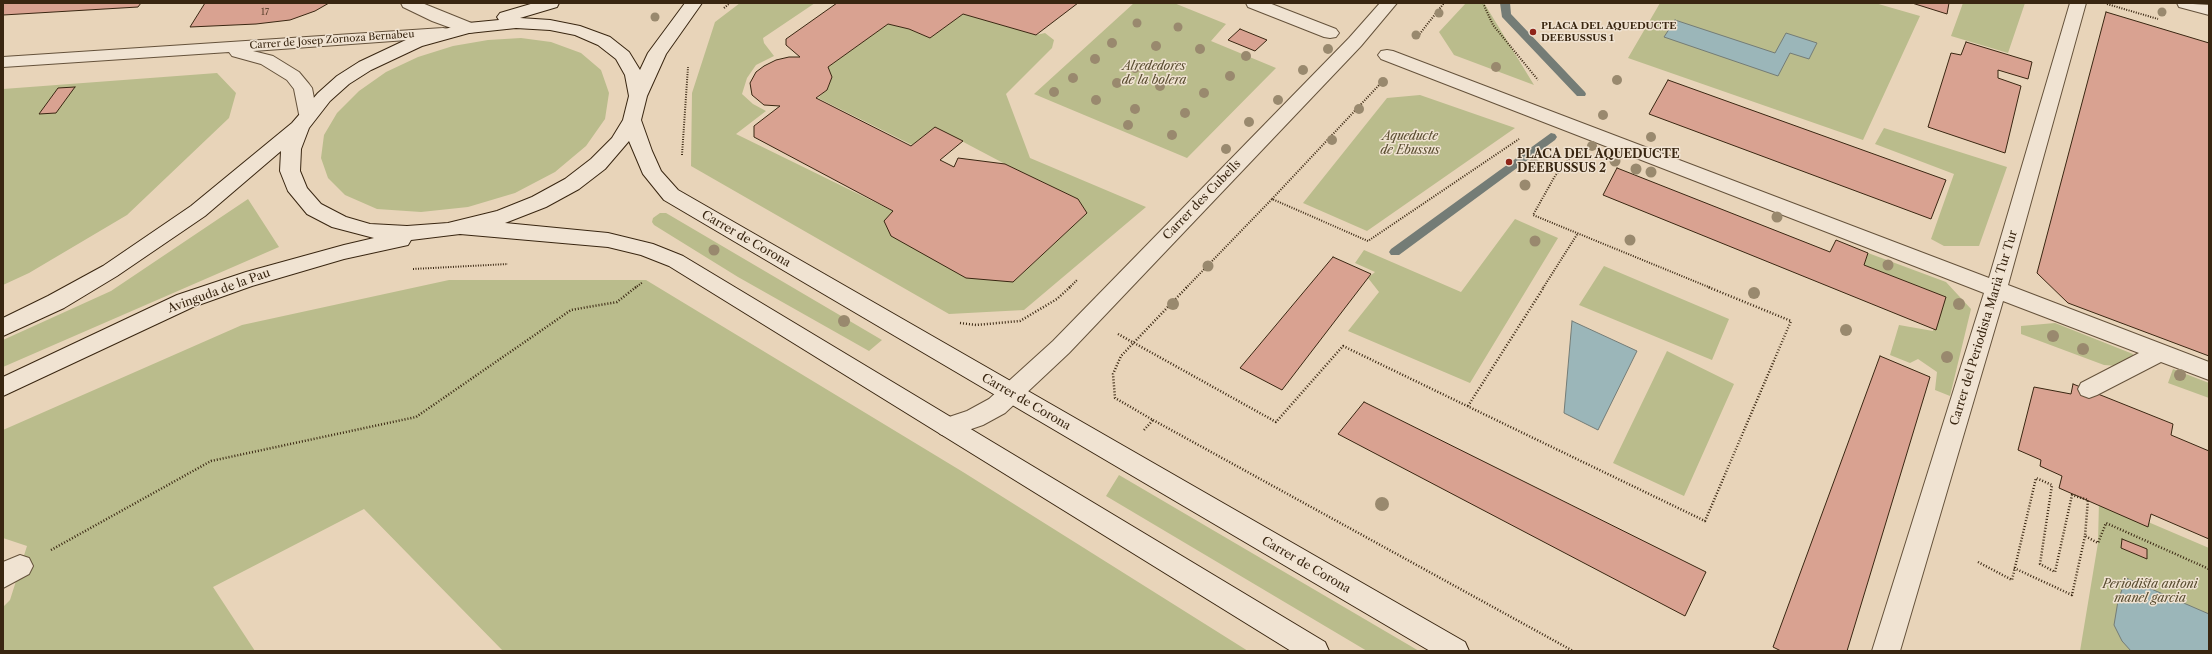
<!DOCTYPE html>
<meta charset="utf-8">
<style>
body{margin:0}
#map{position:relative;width:2212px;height:654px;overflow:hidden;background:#e8d4b9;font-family:"Libre Caslon Text",serif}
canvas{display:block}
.frame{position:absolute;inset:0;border:4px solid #392611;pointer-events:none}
</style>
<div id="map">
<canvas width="2212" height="654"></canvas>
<div class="frame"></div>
</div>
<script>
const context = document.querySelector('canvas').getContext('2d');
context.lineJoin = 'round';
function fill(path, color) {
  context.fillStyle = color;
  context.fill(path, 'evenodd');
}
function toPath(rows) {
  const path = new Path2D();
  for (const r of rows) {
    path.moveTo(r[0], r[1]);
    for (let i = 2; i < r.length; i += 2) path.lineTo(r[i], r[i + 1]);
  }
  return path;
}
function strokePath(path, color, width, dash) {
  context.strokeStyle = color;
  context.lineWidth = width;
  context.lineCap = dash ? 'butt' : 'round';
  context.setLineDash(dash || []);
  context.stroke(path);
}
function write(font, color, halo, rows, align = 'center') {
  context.font = font + ' "Libre Caslon Text",serif';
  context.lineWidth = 3;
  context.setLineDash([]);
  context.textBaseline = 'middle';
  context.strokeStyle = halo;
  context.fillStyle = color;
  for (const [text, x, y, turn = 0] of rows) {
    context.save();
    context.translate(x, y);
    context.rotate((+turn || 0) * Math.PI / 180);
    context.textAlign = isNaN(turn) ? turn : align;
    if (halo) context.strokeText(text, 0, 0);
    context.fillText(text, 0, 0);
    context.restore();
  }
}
fill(toPath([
 [740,3,815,3,763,38,764,43,774,56,756,65,747,78,742,94,753,104,766,111,736,134,893,211,1013,282,1087,213,1078,199,1005,164,935,127,912,145,818,98,828,88,832,77,828,67,888,24,909,29,930,38,963,14,1036,35,1045,33,1054,40,1052,48,1006,94,1030,158,1146,207,1024,310,949,314,691,166,692,93,715,22],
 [1134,3,1174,3,1226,24,1211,41,1276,68,1187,158,1034,94],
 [1466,3,1484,3,1534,85,1454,55,1439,32],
 [1660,3,1875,3,1920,16,1863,140,1628,58],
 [1963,3,2025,3,2008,53,1951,36],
 [521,38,551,42,581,53,601,70,609,93,605,119,586,146,555,172,515,193,468,207,421,212,377,209,345,195,328,178,321,158,324,135,337,113,359,91,386,72,418,57,453,46,488,40],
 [217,73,236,93,229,118,127,215,29,273,3,285,3,89],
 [1420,95,1515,128,1367,231,1303,203,1387,98],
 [1884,128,2007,167,1979,246,1944,246,1931,239,1954,174,1875,144],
 [248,199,279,247,3,367,3,340,111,291],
 [660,213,666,213,882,340,869,351,738,277,654,225,652,222,653,218],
 [1515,219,1558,238,1470,383,1348,331,1379,292,1368,278,1375,272,1355,263,1364,250,1461,292],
 [1868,253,1946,282,1971,309,1950,396,1935,390,1937,372,1918,359,1910,363,1890,355,1899,325,1933,331,1946,297,1864,265],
 [1604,266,1729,319,1712,360,1579,305],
 [449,280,646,280,963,472,1248,651,503,651,364,509,213,587,255,651,3,651,3,607,10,600,27,546,3,538,3,430,242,325],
 [2055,323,2133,354,2131,367,2104,365,2021,334,2021,326],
 [1667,351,1734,384,1684,496,1613,463],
 [2173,369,2209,383,2209,398,2168,383],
 [1119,475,1419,651,1367,651,1106,496],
 [2099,501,2209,548,2209,651,2080,651,2098,543]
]), '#babc8c');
const water = toPath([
 [1675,20,1775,53,1786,33,1817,43,1809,59,1790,53,1778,76,1664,37,1675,20],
 [1572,321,1637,351,1598,430,1564,413,1572,321],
 [2126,578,2209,614,2209,651,2131,651,2122,641,2114,625,2118,601,2126,578]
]);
fill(water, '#9bb6b9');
strokePath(water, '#747c76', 1);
fill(toPath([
 [1500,3,1510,3,1511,14,1585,92,1586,94,1585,96,1577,96,1502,17,1500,3],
 [1551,133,1555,134,1557,137,1555,140,1399,255,1391,255,1389,252,1391,249,1551,133]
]), '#747c76');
const building = toPath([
 [3,3,141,3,138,7,3,15,3,3],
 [205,3,329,3,315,11,290,20,256,24,190,27,205,3],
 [837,3,1078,3,1036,35,963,14,930,38,909,29,888,24,828,67,832,77,827,90,816,98,911,146,935,127,963,141,940,160,954,167,958,158,1005,164,1078,199,1087,213,1013,282,966,278,891,236,884,221,893,211,754,137,754,126,780,106,764,105,752,95,750,83,756,72,764,66,776,60,789,57,800,57,786,45,786,39,837,3],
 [1912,3,1949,3,1947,14,1912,3],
 [2106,12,2209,43,2209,356,2068,303,2037,273,2106,12],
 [1240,29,1267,40,1255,51,1228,40,1240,29],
 [1966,42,2032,62,2028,79,1998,70,1998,78,2021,86,2005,153,1928,127,1951,53,1961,55,1966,42],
 [1668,80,1946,180,1931,219,1649,114,1668,80],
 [75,87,56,113,39,114,58,88,75,87],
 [1617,168,1830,252,1836,240,1868,253,1864,265,1946,297,1936,330,1603,195,1617,168],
 [1333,257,1371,274,1282,390,1240,368,1333,257],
 [1880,356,1930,377,1847,651,1781,651,1773,647,1880,356],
 [2073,384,2173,424,2171,435,2209,451,2209,539,2151,514,2148,527,2059,488,2062,476,2040,466,2041,460,2018,450,2034,387,2071,394,2073,384],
 [1364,402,1706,572,1685,616,1338,434,1364,402],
 [2122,539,2147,549,2147,559,2121,548,2122,539]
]);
fill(building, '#d9a291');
strokePath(building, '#392611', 1);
const lane = toPath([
 [20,555,29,558,33,566,29,574,3,588,3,562,20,555]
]);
const street = toPath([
 [401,3,422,3,474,24,477,28,474,32,468,33,462,32,432,21,403,7,401,3],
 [1246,3,1269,3,1336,29,1339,33,1336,37,1330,38,1324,37,1248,7,1246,3],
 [1380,3,1397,3,1361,46,1069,353,1005,413,983,425,948,437,940,434,936,427,940,420,967,411,989,399,1053,341,1349,38,1380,3],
 [2070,3,2086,3,2008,285,2209,362,2209,380,2161,362,2097,395,2089,398,2081,395,2078,389,2081,383,2139,353,2003,301,1900,651,1872,651,1984,293,1381,59,1378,55,1381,51,1387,50,1393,51,1989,278,2070,3],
 [2177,3,2209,5,2209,15,2179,7,2177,3],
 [443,28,449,29,452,33,449,37,253,51,273,56,299,72,309,84,312,88,317,114,315,118,308,120,301,118,299,114,294,89,287,80,261,64,232,56,229,52,3,67,3,57,443,28]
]);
const secondary = toPath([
 [534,3,559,3,557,7,520,18,550,20,580,26,610,37,629,52,640,70,648,53,685,3,702,3,666,54,647,96,641,120,652,151,661,171,678,190,1465,642,1469,651,1430,651,664,200,643,174,629,141,605,169,579,189,546,207,505,223,608,233,653,244,683,256,1325,642,1329,651,1291,651,669,266,641,255,608,247,460,234,411,240,408,245,344,259,252,286,193,307,3,396,3,377,177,295,246,272,344,245,374,238,332,227,307,214,288,191,280,171,281,151,205,216,117,276,64,308,3,336,3,318,48,296,103,266,191,206,292,123,318,93,337,76,359,62,410,38,468,23,499,20,497,17,500,13,534,3],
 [516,28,550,30,575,35,598,45,616,59,625,75,629,96,623,120,612,138,591,159,565,179,532,197,497,211,448,223,407,226,370,224,346,217,321,204,307,188,300,171,301,149,309,128,330,101,349,84,371,70,422,46,469,33,516,28]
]);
strokePath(lane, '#65523b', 2);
strokePath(street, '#65523b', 2);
strokePath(secondary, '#392611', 2);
strokePath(toPath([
 [1483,3,1493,25,1538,80],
 [2107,4,2158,19],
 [724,8,730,3],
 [1418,36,1444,3],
 [682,155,688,67],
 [1571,157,1555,176,1533,215,1711,288],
 [1272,199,1380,84],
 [413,269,508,264],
 [635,288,643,282],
 [1069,288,1077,280],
 [1186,288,1272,199,1368,241,1519,139],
 [1543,288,1578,233]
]), '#392611', 2, [1, 1.5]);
strokePath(toPath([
 [960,323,976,325,1020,321,1057,299,1070,287],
 [1118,334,1276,422,1343,346,1705,521,1791,321,1708,287],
 [1468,406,1544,287],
 [1153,420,1573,651],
 [1144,430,1153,420,1115,398,1113,374,1121,356,1187,287],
 [51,550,211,461,416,417,571,310,617,302,636,287],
 [1978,562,2012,580,2036,478,2052,485,2040,564,2055,572,2072,495,2088,500,2085,536,2098,543,2106,523,2209,569],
 [2014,568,2072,595,2085,536]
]), '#392611', 2.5, [1, 2]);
fill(lane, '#f0e3d2');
fill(street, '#f0e3d2');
fill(secondary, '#f0e3d2');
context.fillStyle = '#99896e';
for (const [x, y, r] of [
 [2162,12,4.5],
 [1439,13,4.5],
 [655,17,4.5],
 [1137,23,4.5],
 [1178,27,4.5],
 [1416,35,4.5],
 [1112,43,5],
 [1156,46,5],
 [1200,49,5],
 [1328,49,5],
 [1246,56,5],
 [1095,59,5],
 [1176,66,5],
 [1496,67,5],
 [1135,68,5],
 [1303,70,5],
 [1230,76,5],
 [1073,78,5],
 [1617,80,5],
 [1383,82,5],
 [1117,83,5],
 [1160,86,5],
 [1054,92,5],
 [1204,93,5],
 [1096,100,5],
 [1278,100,5],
 [1135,109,5],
 [1359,109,5],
 [1185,113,5],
 [1603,115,5],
 [1249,122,5],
 [1128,125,5],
 [1172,135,5],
 [1651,137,5],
 [1332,140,5],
 [1592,146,5],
 [1226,149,5],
 [1615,161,5.5],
 [1534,164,5.5],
 [1636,169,5.5],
 [1651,172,5.5],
 [1525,185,5.5],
 [1777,217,5.5],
 [1630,240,5.5],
 [1535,241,5.5],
 [714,250,5.5],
 [1888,265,5.5],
 [1208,266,5.5],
 [1754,293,6],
 [1173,304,6],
 [1959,304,6],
 [844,321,6],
 [1846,330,6],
 [2053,336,6],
 [2083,349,6],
 [1947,357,6],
 [2180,375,6],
 [1382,504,7]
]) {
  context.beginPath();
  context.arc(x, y, r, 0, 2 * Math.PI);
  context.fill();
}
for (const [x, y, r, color] of [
 [1533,32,4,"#8f2418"],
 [1509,162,4,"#8f2418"]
]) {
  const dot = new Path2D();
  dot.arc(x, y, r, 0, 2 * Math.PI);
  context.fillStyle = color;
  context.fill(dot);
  strokePath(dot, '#f0e3d2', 1.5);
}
write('9px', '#614531', null, [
 ["17",265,12]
]);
write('bold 10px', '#392611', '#f0e3d2', [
 ["PLACA DEL AQUEDUCTE",1541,26],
 ["DEEBUSSUS 1",1541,38]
], 'left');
write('10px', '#392611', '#f0e3d2', [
 ["Carrer de Josep Zornoza Bernabeu",332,40,-4]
]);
write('italic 12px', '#594c30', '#f0e3d2', [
 ["Alrededores",1154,67],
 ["de la bolera",1154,81],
 ["Aqueducte",1410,137],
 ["de Ebussus",1410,151],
 ["Periodista antoni",2150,585],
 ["manel garcia",2150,599]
]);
write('bold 12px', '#392611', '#f0e3d2', [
 ["PLACA DEL AQUEDUCTE",1517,155],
 ["DEEBUSSUS 2",1517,169]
], 'left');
write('12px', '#392611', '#f0e3d2', [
 ["Carrer des Cubells",1202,200,-46],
 ["Carrer de Corona",746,239,30],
 ["Avinguda de la Pau",219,291,-20],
 ["Carrer del Periodista Marià Tur Tur",1984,328,-73],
 ["Carrer de Corona",1026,402,30],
 ["Carrer de Corona",1306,565,30]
]);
</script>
